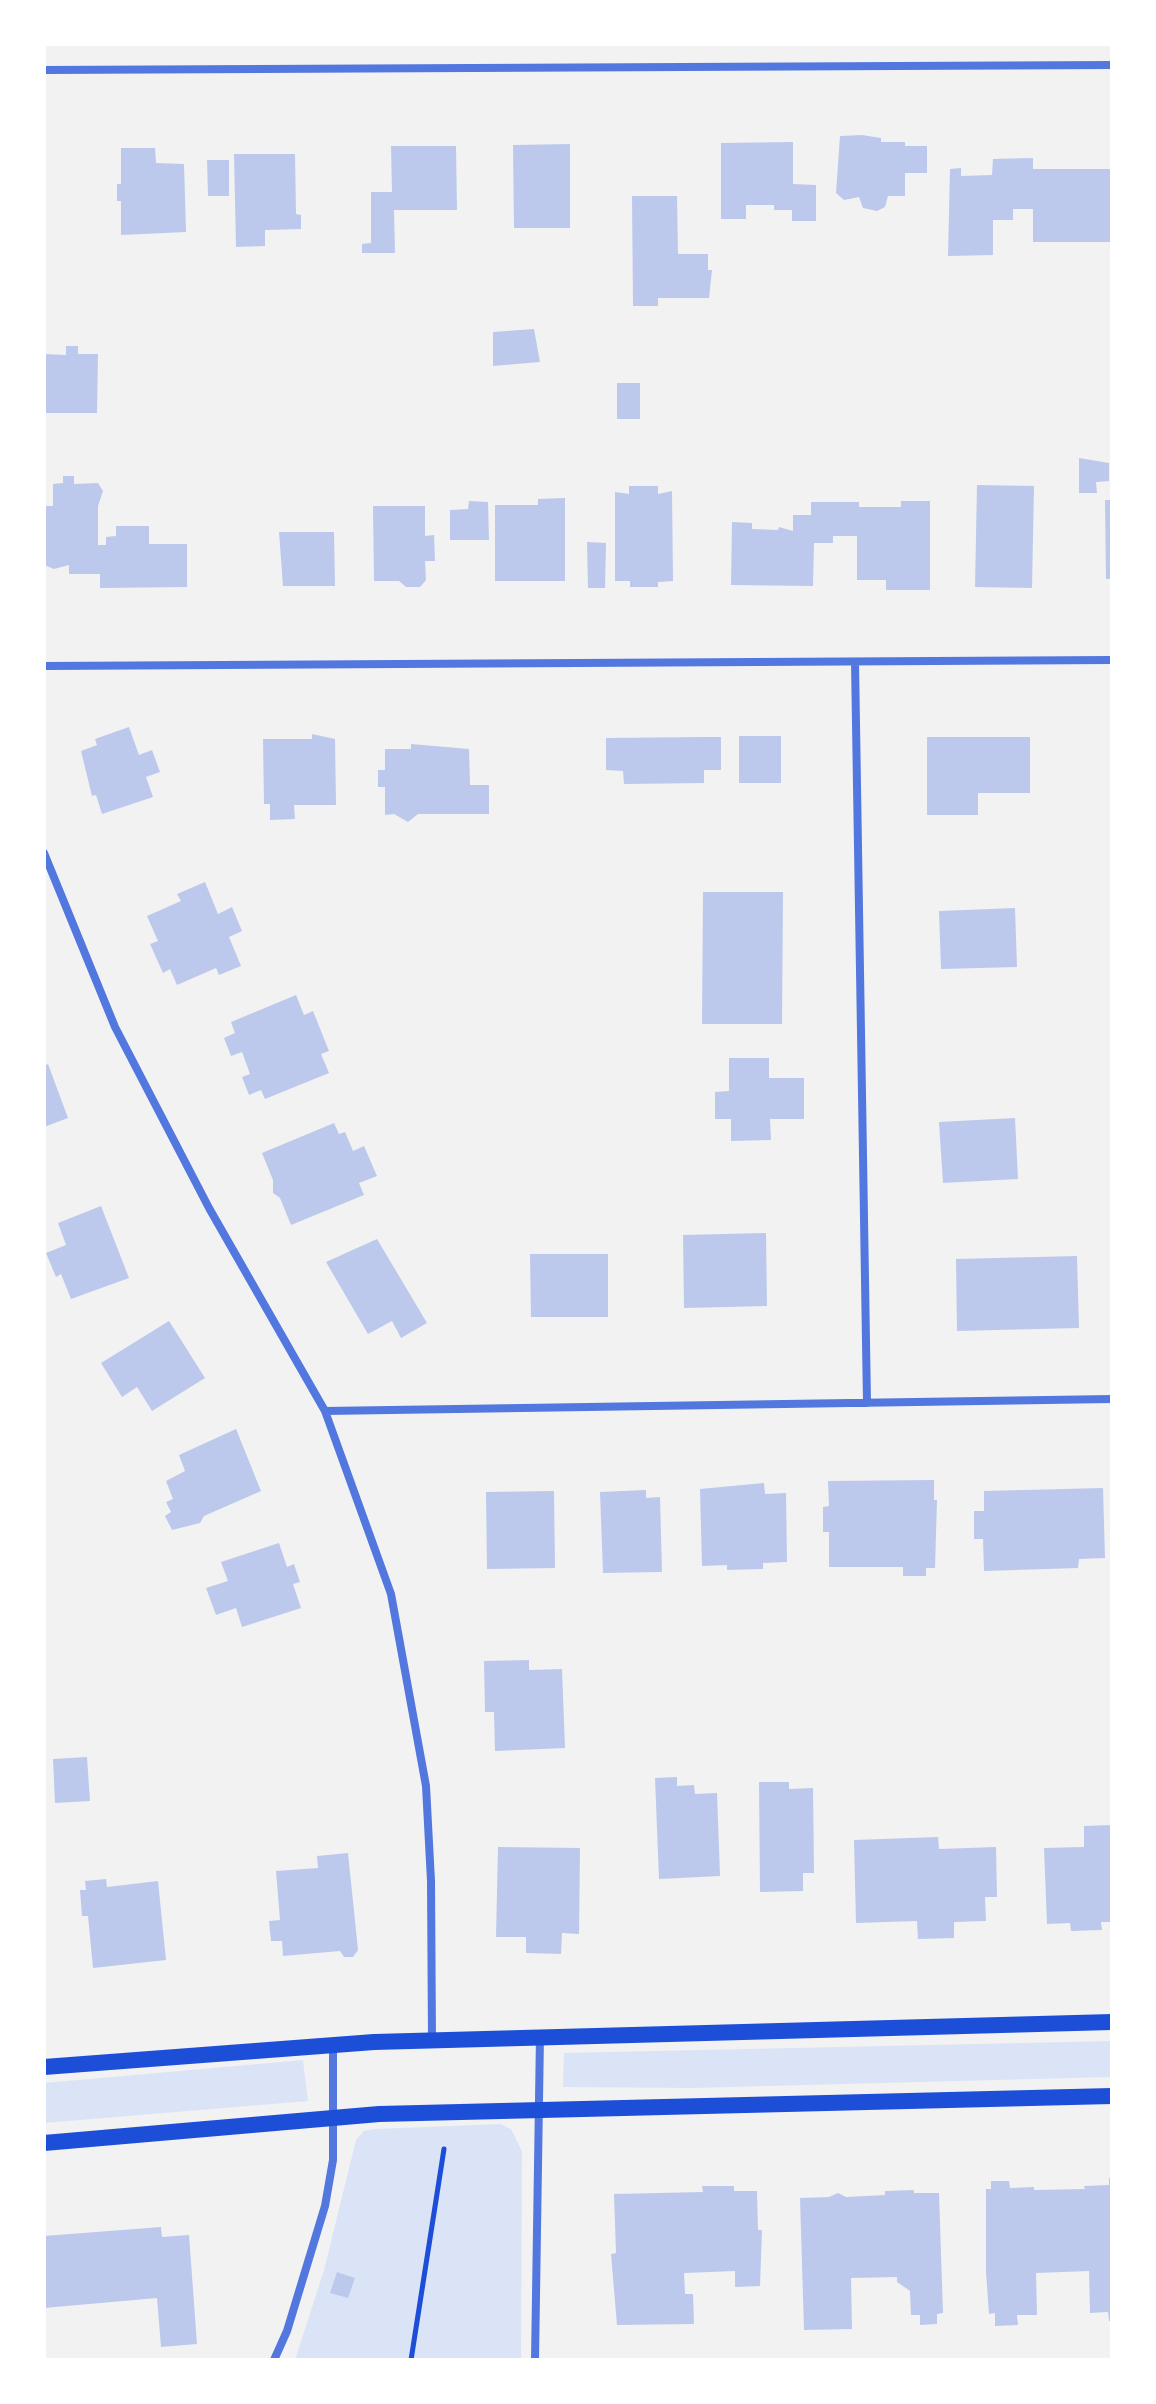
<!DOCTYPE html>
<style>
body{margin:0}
#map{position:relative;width:1156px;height:2404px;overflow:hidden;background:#f2f2f2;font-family:"Space Grotesk",sans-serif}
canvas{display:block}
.frame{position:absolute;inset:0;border:46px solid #fff;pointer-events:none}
</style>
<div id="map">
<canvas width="1156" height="2404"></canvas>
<div class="frame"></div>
</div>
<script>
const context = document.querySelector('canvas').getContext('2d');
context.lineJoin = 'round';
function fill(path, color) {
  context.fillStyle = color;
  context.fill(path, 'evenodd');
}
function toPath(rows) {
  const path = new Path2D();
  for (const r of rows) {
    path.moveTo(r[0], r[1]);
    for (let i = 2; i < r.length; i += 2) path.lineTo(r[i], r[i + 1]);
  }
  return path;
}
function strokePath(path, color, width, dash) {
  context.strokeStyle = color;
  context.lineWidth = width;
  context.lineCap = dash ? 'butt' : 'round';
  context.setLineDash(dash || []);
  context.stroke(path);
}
fill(toPath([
 [1112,2041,1112,2077,692,2088,563,2087,564,2053],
 [303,2060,308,2101,44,2123,44,2083],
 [500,2124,511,2129,522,2151,521,2360,295,2360,324,2270,356,2140,364,2131,375,2129]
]), '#dbe4f7');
fill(toPath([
 [862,135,881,138,881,142,905,142,905,146,927,146,927,173,905,173,905,196,888,196,885,207,877,211,863,208,859,197,844,200,836,193,840,136],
 [793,142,793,184,816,185,816,221,792,221,792,210,774,210,774,205,746,205,746,219,721,219,721,143],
 [570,144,570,228,514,228,513,145],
 [391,146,456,146,457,210,394,210,395,253,362,253,362,244,371,243,371,192,392,192],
 [121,148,155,148,156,163,184,164,186,232,121,235,121,201,117,201,117,184,121,184],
 [234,154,295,154,296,214,301,215,301,229,265,230,265,246,236,247],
 [1033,158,1033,169,1110,169,1110,242,1033,242,1033,209,1013,209,1013,220,993,220,993,255,948,256,950,169,961,168,961,176,992,175,993,159],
 [207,160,229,160,229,196,208,196],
 [632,196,677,196,678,254,708,254,708,270,712,270,709,298,658,298,658,306,633,306],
 [534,329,540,362,493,366,493,332],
 [66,346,78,346,78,354,98,354,97,413,44,413,44,354,66,355],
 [617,383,640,383,640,419,617,419],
 [1079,458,1109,463,1109,481,1096,482,1097,493,1079,493],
 [63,476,74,476,74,484,98,483,103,491,98,506,98,545,106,545,106,537,116,536,116,526,149,526,149,544,187,544,187,587,100,588,100,574,69,574,69,565,54,569,44,565,44,506,53,506,53,484,63,483],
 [977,485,1034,486,1032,588,975,587],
 [629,486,658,486,658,494,672,491,673,581,658,582,658,587,630,587,630,581,615,581,615,492,629,494],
 [565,498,565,581,495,581,495,505,538,505,538,499],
 [1105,500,1112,500,1112,579,1106,579],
 [469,501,488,502,489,540,450,540,450,510,468,509],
 [901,501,930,501,930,590,886,590,886,580,857,580,857,536,833,536,833,543,814,543,813,586,731,585,732,522,752,523,752,529,778,530,779,527,793,531,793,515,811,515,811,502,859,502,859,507,901,507],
 [373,506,425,506,425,536,434,535,435,561,425,561,426,580,420,587,406,587,399,581,374,581],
 [279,532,334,532,335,586,283,586],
 [587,542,606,543,605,588,588,588],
 [129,727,139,755,152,750,160,772,146,777,153,797,102,814,96,795,92,796,81,751,97,745,95,739],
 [312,734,335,739,336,805,294,805,295,819,270,820,270,804,264,804,263,739,312,739],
 [739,736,781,736,781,783,739,783],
 [704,737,721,737,721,770,704,770,704,783,624,784,623,771,606,770,606,738],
 [927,737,1030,737,1030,793,978,793,978,815,927,815],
 [411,744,469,749,470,785,489,785,489,814,418,814,408,822,394,814,385,815,385,787,378,787,378,770,385,770,385,749,411,749],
 [205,882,218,914,232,907,242,931,229,937,241,966,219,975,216,968,177,985,170,969,163,973,150,944,158,941,147,916,181,901,177,894],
 [703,892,783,892,782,1024,702,1024],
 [1015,908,1017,967,941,969,939,911],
 [296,995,304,1015,313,1011,329,1051,321,1054,329,1073,265,1099,261,1090,249,1095,242,1077,250,1074,242,1052,231,1056,224,1038,235,1033,231,1022],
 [729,1058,769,1058,769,1078,804,1078,804,1119,770,1119,771,1140,731,1141,731,1119,715,1119,715,1092,729,1091],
 [48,1064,68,1118,44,1127,44,1066],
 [1015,1118,1018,1179,943,1183,939,1122],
 [334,1123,339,1134,345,1132,353,1151,364,1146,377,1176,359,1183,364,1195,291,1225,280,1198,273,1193,273,1180,262,1153],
 [101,1206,129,1278,71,1299,61,1274,56,1277,46,1253,66,1245,58,1223],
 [766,1233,767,1306,684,1308,683,1235],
 [377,1239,427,1323,401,1338,392,1321,368,1334,326,1262],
 [530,1254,608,1254,608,1317,531,1317],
 [1077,1256,1079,1328,957,1331,956,1259],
 [169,1321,205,1378,152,1411,137,1387,122,1397,101,1363],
 [236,1429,261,1491,204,1516,200,1523,172,1530,165,1516,171,1512,166,1502,173,1499,166,1481,185,1471,179,1455],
 [934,1480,934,1500,937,1500,935,1568,926,1568,926,1576,903,1576,903,1567,829,1567,829,1532,823,1532,823,1507,829,1506,828,1481],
 [764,1483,765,1494,786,1493,787,1562,763,1563,763,1569,727,1570,727,1565,702,1566,700,1489],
 [1103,1488,1105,1558,1079,1559,1078,1568,984,1571,983,1539,974,1539,974,1511,984,1511,984,1491],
 [646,1490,646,1498,660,1497,662,1572,603,1573,600,1492],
 [554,1491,555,1568,487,1569,486,1492],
 [279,1543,287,1567,294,1564,300,1582,293,1584,301,1608,242,1627,236,1608,216,1615,206,1588,228,1581,221,1562],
 [529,1660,529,1670,562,1669,565,1748,495,1751,494,1712,485,1712,484,1661],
 [87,1757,90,1801,55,1803,53,1759],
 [677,1777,677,1786,694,1785,695,1794,717,1793,720,1876,659,1879,655,1778],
 [759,1782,789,1782,789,1789,813,1788,814,1873,803,1873,803,1891,760,1892],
 [1112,1825,1112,1922,1101,1922,1102,1930,1071,1931,1070,1923,1047,1924,1044,1848,1084,1847,1084,1826],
 [938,1837,939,1849,996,1847,997,1897,985,1897,986,1921,954,1922,954,1938,918,1939,917,1921,856,1923,854,1840],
 [498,1847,580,1848,579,1934,562,1933,561,1954,526,1953,526,1937,496,1937],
 [348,1853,358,1950,353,1957,344,1957,340,1951,283,1956,282,1941,271,1941,269,1921,280,1920,276,1871,318,1868,317,1856],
 [106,1879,107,1887,158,1881,166,1960,93,1968,88,1916,82,1916,80,1890,86,1890,85,1881],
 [1112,2177,1112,2321,1109,2321,1108,2312,1090,2313,1089,2271,1036,2273,1037,2315,1017,2315,1018,2325,995,2326,995,2313,989,2314,986,2272,986,2189,991,2189,991,2181,1009,2181,1010,2188,1034,2187,1034,2190,1085,2189,1084,2186,1109,2185,1109,2178],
 [702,2186,734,2186,734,2191,757,2191,758,2230,762,2230,760,2286,735,2287,735,2271,684,2273,685,2294,693,2294,694,2324,617,2325,611,2254,616,2253,614,2194,703,2192],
 [914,2190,914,2193,939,2193,943,2313,937,2314,937,2324,920,2325,920,2315,911,2315,910,2291,897,2282,897,2277,851,2278,852,2329,804,2330,800,2198,829,2197,838,2193,846,2197,885,2195,885,2191],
 [161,2227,162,2237,189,2235,197,2344,161,2347,157,2298,44,2308,44,2236],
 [337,2272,355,2278,348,2298,330,2293]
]), '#bdc9ec');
strokePath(toPath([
 [411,2360,444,2149]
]), '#1d4ed8', 5);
strokePath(toPath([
 [44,70,1112,65],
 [855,662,867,1403],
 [44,666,1112,660],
 [44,853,115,1027,209,1208,325,1411,391,1594,426,1786,431,1881,432,2041],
 [325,1411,1112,1399],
 [274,2360,287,2331,325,2206,333,2160,333,2046],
 [535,2360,540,2036]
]), '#5277de', 8);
strokePath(toPath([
 [44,2067,374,2042,1112,2022],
 [44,2143,379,2114,1112,2096]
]), '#1d4ed8', 16);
</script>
